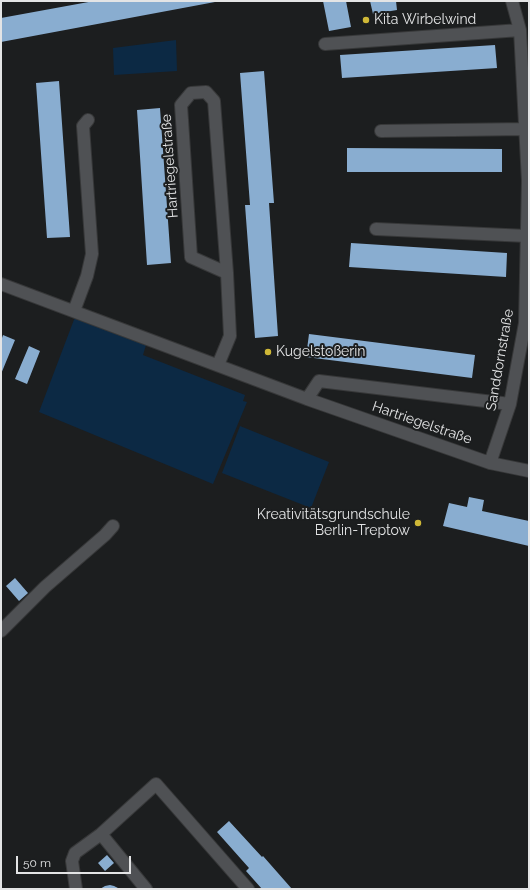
<!DOCTYPE html>
<meta charset="utf-8">
<style>
body{margin:0}
#map{position:relative;width:530px;height:890px;overflow:hidden;background:#1c1e1f;font-family:Raleway,sans-serif}
canvas{display:block}
.frame{position:absolute;inset:0;border:2px solid #e3e4e5;pointer-events:none}
.scale{position:absolute;left:16px;top:856px;width:115px;height:18px;box-sizing:border-box;border:2px solid #e3e4e5;border-top:0;padding-left:5px;font-size:12px;line-height:14px;white-space:nowrap;color:#e3e4e5;-webkit-text-stroke:3px #1c1e1f;paint-order:stroke}
</style>
<div id="map">
<canvas width="530" height="890"></canvas>
<div class="frame"></div>
<div class="scale">50 m</div>
</div>
<script>
const context = document.querySelector('canvas').getContext('2d');
context.lineJoin = 'round';
function fill(path, color) {
  context.fillStyle = color;
  context.fill(path, 'evenodd');
}
function toPath(rows) {
  const path = new Path2D();
  for (const r of rows) {
    path.moveTo(r[0], r[1]);
    for (let i = 2; i < r.length; i += 2) path.lineTo(r[i], r[i + 1]);
  }
  return path;
}
function strokePath(path, color, width, dash) {
  context.strokeStyle = color;
  context.lineWidth = width;
  context.lineCap = dash ? 'butt' : 'round';
  context.setLineDash(dash || []);
  context.stroke(path);
}
function write(font, color, halo, rows, align = 'center') {
  context.font = font + ' Raleway,sans-serif';
  context.lineWidth = 4;
  context.setLineDash([]);
  context.textBaseline = 'middle';
  context.strokeStyle = halo;
  context.fillStyle = color;
  for (const [text, x, y, turn = 0] of rows) {
    context.save();
    context.translate(x, y);
    context.rotate((+turn || 0) * Math.PI / 180);
    context.textAlign = isNaN(turn) ? turn : align;
    if (halo) context.strokeText(text, 0, 0);
    context.fillText(text, 0, 0);
    context.restore();
  }
}
fill(toPath([
 [176,40,177,71,114,75,113,48],
 [75,317,146,345,143,355,245,395,243,401,247,402,213,484,39,412],
 [240,426,329,462,311,508,222,473]
]), '#0c2944');
fill(toPath([
 [94,1,215,1,215,2,1,42,1,18],
 [323,1,346,1,351,27,329,31],
 [370,1,396,1,397,10,373,14],
 [495,45,497,68,342,78,340,55],
 [264,71,274,203,269,203,278,336,255,338,245,205,250,205,240,73],
 [59,81,70,237,47,238,36,83],
 [160,108,171,263,147,265,137,110],
 [347,148,502,149,502,172,347,172],
 [351,243,507,253,506,277,349,267],
 [309,334,475,355,472,378,306,357],
 [3,335,15,340,1,374,1,341],
 [29,346,40,351,27,384,15,379],
 [469,497,484,500,482,511,529,521,529,546,443,526,449,503,467,507],
 [15,578,28,593,19,601,6,586],
 [229,821,262,857,263,856,292,889,262,889,246,871,249,868,217,832],
 [107,855,114,863,105,871,98,863],
 [110,885,114,886,120,889,100,889,105,886]
]), '#89add0');
const minor = toPath([
 [325,44,520,30],
 [381,131,525,129],
 [376,229,527,236],
 [1,284,307,399,490,463,529,471],
 [74,311,87,276,92,254,83,126,88,120],
 [218,365,230,336,227,273,214,101,206,92,191,93,181,105,191,257,227,273],
 [307,399,319,381,510,404],
 [490,463,510,404,525,323,528,181,520,30,512,1],
 [1,631,45,587,105,535,113,526],
 [101,834,146,889],
 [76,889,72,861,75,853,101,834,156,784,248,889]
]);
strokePath(minor, '#373839', 14);
strokePath(minor, '#4f5154', 12);
for (const [x, y, r, color] of [
 [366,20,4,"#cfb837"],
 [268,352,4,"#cfb837"],
 [418,523,4,"#cfb837"]
]) {
  const dot = new Path2D();
  dot.arc(x, y, r, 0, 2 * Math.PI);
  context.fillStyle = color;
  context.fill(dot);
  strokePath(dot, '#1c1e1f', 1.5);
}
write('14px', '#e3e4e5', '#1c1e1f', [
 ["Kita Wirbelwind",374,20],
 ["Kugelstoßerin",276,352],
 ["Kreativitätsgrundschule",410,515,"right"],
 ["Berlin-Treptow",410,531,"right"]
], 'left');
write('14px', '#e3e4e5', '#1c1e1f', [
 ["Hartriegelstraße",170,166,-94],
 ["Sanddornstraße",500,360,-80],
 ["Hartriegelstraße",422,423,19]
]);
</script>
